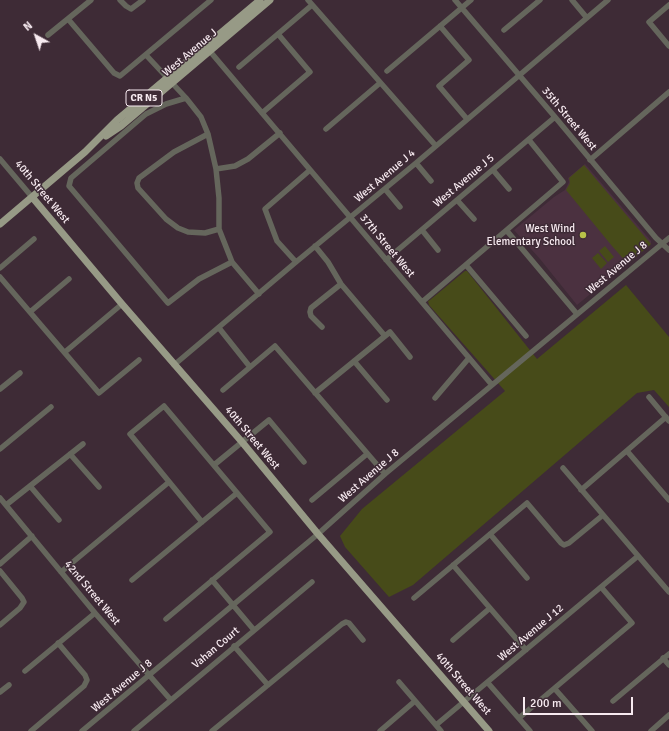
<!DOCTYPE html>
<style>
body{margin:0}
#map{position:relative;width:669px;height:731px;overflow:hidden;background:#3e2b36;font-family:Signika,sans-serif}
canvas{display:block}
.north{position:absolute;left:16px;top:16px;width:40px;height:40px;-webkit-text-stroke:3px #3e2b36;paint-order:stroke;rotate:320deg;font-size:11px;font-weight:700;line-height:16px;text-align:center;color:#f7eaf0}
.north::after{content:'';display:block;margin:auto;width:14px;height:18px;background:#f7eaf0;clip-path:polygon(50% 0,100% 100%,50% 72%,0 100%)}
.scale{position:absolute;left:523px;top:697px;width:110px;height:18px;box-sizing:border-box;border:2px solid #f7eaf0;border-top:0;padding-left:5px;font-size:12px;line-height:14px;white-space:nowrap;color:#f7eaf0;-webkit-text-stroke:3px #3e2b36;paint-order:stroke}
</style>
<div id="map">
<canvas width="669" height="731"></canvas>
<div class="north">N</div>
<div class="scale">200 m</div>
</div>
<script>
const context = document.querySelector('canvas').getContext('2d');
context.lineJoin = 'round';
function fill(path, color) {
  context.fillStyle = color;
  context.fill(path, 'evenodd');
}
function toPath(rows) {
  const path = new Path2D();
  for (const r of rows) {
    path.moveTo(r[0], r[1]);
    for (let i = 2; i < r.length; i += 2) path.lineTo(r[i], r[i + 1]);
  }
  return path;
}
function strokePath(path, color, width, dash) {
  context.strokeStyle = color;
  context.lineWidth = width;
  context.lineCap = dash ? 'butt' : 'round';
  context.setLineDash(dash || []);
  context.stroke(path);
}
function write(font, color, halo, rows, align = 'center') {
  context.font = font + ' Signika,sans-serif';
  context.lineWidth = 3;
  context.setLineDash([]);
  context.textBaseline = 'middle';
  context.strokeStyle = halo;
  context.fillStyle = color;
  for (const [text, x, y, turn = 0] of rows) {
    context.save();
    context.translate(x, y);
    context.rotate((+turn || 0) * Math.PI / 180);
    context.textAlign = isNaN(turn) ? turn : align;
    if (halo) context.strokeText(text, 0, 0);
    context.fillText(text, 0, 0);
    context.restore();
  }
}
fill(toPath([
 [585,164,651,241,651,244,577,305,540,259,514,230,554,197,565,190,569,182,568,178]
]), '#4b3140');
fill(toPath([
 [584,165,651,244,628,264,612,246,566,190,570,183,569,178],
 [605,246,614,257,608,262,599,251],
 [598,253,607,263,601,269,592,258],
 [465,271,467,271,537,359,626,285,669,337,669,407,654,390,637,393,413,585,389,597,345,547,340,536,362,509,505,391,429,305,428,301,430,300]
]), '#474b19');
strokePath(toPath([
 [120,0,126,6,131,9,143,0],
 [308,0,436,146],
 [455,0,555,117,656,238,669,250],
 [572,0,587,18],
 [669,5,649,22,669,46],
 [68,19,114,73,120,76,211,0],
 [440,26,469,60,439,86,467,119],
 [504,30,540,0],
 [48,35,91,0],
 [208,49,492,385],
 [146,55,186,98,201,117,208,134,216,169,219,198,219,229,232,262,259,294],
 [239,67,312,5],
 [387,71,471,0],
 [186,98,166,104,146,114,71,178,69,186,168,303,199,279,232,262],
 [262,113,310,72,278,34],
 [326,129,380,83],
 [208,134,174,152,139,178,137,183,138,188,166,219,178,228,188,232,205,233,219,229],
 [0,159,32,197],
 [590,160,669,92],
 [416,163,431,181],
 [216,169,235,166,248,159,280,133],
 [493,170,509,189],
 [385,189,400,207],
 [457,200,474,219],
 [422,230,438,250],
 [507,231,577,314],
 [315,246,328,262,341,284,385,336],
 [386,260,555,117],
 [296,262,277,241,265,209,310,170],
 [466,265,526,336],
 [0,268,34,239],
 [0,277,99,393,139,360],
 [422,302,563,182,529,140],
 [30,312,69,279],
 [322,327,311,316,310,312,311,308,341,284],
 [219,328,250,367],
 [65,352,122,304],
 [354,361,387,400],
 [174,365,296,262,416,163,608,0],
 [0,389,20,373],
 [223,390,275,346,385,474],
 [315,393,390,332,410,357],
 [649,397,669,421],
 [435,398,469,358],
 [0,449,51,407],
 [627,451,669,500],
 [70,454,99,487],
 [214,465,269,420,304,462],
 [563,468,669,592],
 [30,486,59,520],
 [581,490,666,417],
 [0,498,95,613,170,699],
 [312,500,367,454],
 [6,505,83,444],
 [490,534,527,578],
 [0,564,32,536],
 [453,565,526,650],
 [0,571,22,598,24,602,20,608,0,625],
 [61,572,169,482],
 [132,580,237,493],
 [212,580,254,630],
 [414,598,527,503,561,543,564,545,569,543,603,515],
 [166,619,270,532,164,406,130,434,202,522],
 [453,640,490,608],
 [234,646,268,685],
 [663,658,669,665],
 [25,671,95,613],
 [399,682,441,731],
 [488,683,530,731],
 [555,689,592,731],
 [0,692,9,685],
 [613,701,669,654],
 [519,718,632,623,601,587],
 [436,725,638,556],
 [31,731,84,686,87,680,85,675,58,643],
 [82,731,318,534,385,474,669,238],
 [134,731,312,582],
 [212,731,342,624,346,622,349,623,363,640],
 [380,731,415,701],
 [651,731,669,715]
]), '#65665c', 5.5);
strokePath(toPath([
 [106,136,121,126,270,0],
 [32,197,122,304,242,442,318,534,489,731],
 [0,224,85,152,117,120,260,0]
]), '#979a86', 7);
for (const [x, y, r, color] of [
 [583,235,4,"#b7c148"]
]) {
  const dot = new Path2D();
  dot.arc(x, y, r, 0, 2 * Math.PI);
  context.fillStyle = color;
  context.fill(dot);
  strokePath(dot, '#3e2b36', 1.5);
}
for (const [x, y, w] of [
 [144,98,36]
]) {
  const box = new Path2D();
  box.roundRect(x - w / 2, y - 8, w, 16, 3);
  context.fillStyle = '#3e2b36';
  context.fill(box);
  strokePath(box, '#f7eaf0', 1);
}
write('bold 10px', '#f7eaf0', null, [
 ["CR N5",144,98]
]);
write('11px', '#f7eaf0', '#3e2b36', [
 ["West Avenue J",190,53,-40],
 ["35th Street West",569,119,50],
 ["West Avenue J 4",385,176,-40],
 ["West Avenue J 5",464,181,-40],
 ["40th Street West",42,192,50],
 ["37th Street West",387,246,50],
 ["West Avenue J 8",617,268,-40],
 ["40th Street West",252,438,50],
 ["West Avenue J 8",369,476,-41],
 ["42nd Street West",92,593,50],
 ["West Avenue J 12",531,633,-40],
 ["Vahan Court",216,648,-40],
 ["40th Street West",463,684,49],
 ["West Avenue J 8",122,686,-40]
]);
write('11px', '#f7eaf0', '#3e2b36', [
 ["West Wind",575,229],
 ["Elementary School",575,242]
], 'right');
</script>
